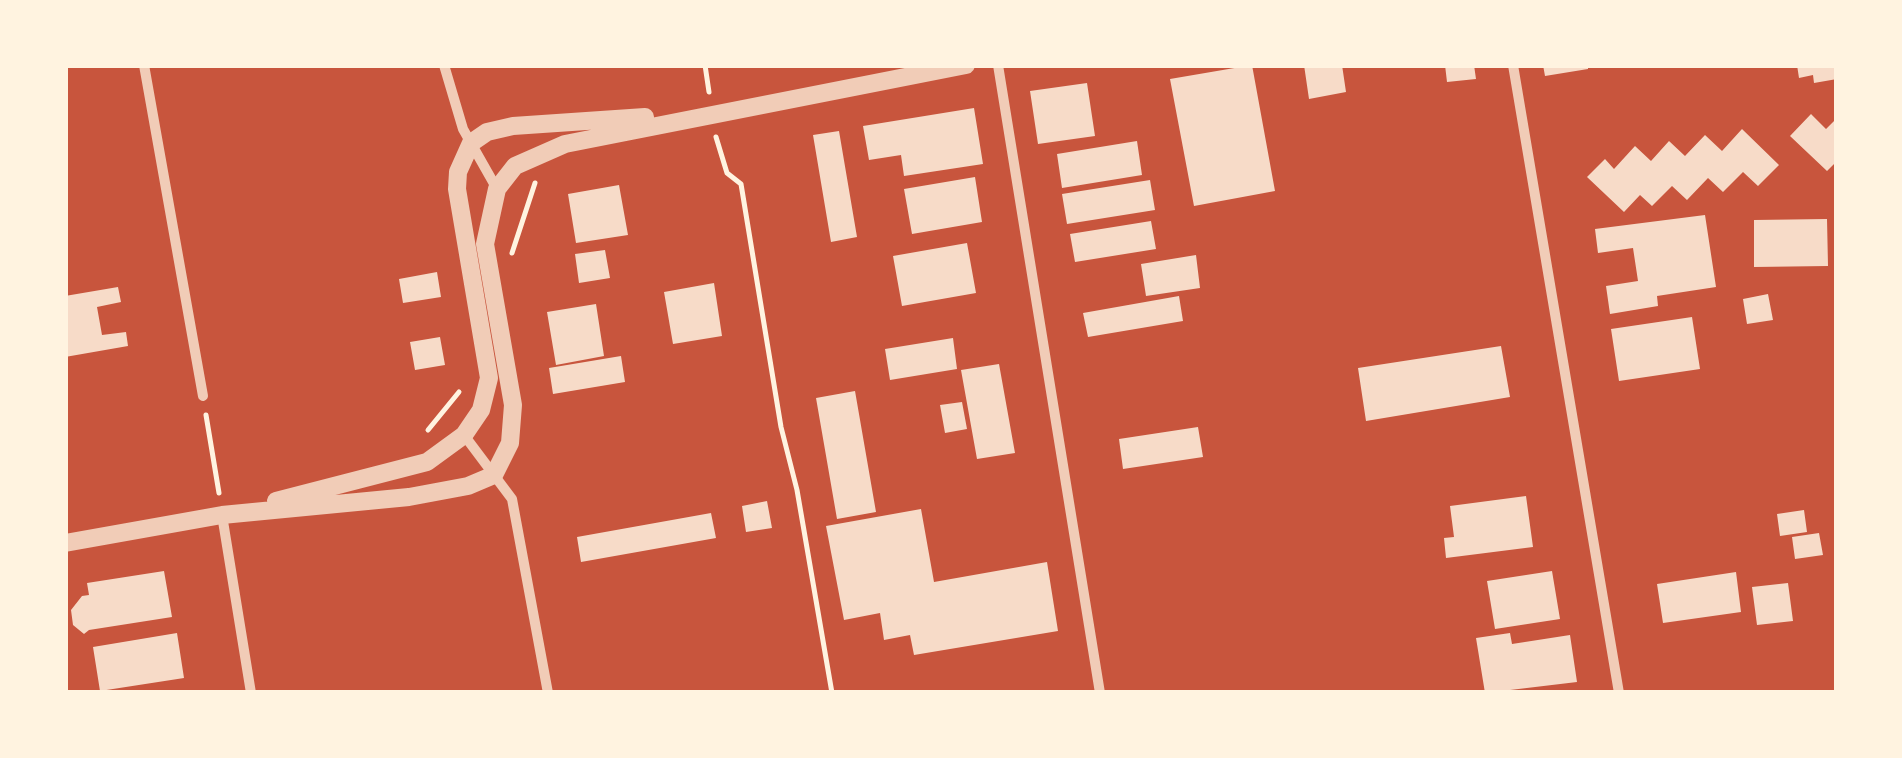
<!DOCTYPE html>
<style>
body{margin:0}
#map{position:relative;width:1902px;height:758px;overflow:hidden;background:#c8553d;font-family:Signika,sans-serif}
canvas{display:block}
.frame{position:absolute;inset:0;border:68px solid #fff3e0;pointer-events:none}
</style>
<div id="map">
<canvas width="1902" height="758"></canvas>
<div class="frame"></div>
</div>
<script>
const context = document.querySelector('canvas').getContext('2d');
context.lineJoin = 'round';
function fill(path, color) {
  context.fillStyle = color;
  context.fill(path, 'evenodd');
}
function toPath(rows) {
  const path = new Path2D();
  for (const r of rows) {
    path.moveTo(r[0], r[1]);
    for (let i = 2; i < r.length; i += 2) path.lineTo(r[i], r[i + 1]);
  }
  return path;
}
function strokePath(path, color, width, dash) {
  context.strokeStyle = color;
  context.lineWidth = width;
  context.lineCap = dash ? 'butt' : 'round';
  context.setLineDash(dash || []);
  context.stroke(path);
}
fill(toPath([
 [1252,65,1275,191,1194,206,1170,79],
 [1304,65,1342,65,1346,92,1309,99],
 [1445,65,1474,65,1476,79,1447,82],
 [1543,65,1588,65,1588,69,1545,76],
 [1797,65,1837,65,1837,79,1814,83,1813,75,1799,78],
 [1087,83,1095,136,1038,144,1030,91],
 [974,108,983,164,904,176,901,155,869,160,863,126],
 [1811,114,1826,129,1837,118,1837,161,1827,171,1790,136],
 [1742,129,1779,165,1758,186,1743,172,1723,192,1708,178,1687,200,1672,186,1652,206,1640,195,1624,212,1587,177,1605,159,1614,169,1635,146,1651,161,1669,141,1685,156,1705,135,1722,151],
 [839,131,857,237,831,242,813,135],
 [1137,141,1142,175,1062,188,1057,154],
 [975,177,982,222,912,234,904,189],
 [1150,180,1155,210,1067,224,1062,194],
 [619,185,628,235,576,243,568,194],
 [1705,215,1716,287,1657,296,1658,306,1610,314,1606,286,1638,281,1633,248,1598,253,1595,229],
 [1827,219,1828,266,1754,267,1754,220],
 [1151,221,1156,249,1075,262,1070,234],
 [967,243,976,293,902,306,893,256],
 [605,250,610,278,579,283,575,254],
 [1196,255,1200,288,1146,296,1141,264],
 [437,272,441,297,403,303,399,279],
 [714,283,722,336,673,344,664,292],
 [118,287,121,302,97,307,102,335,126,332,128,346,65,357,65,296],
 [1768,294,1773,320,1747,324,1743,299],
 [1179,296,1183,321,1088,337,1083,313],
 [596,304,604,356,556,365,547,312],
 [1692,317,1700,369,1619,381,1611,329],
 [440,337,445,365,415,370,410,342],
 [953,338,957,369,890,380,885,349],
 [1501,346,1510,397,1366,421,1358,368],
 [621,356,625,382,553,394,549,368],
 [999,364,1015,453,977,459,961,370],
 [855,391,876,512,837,519,816,398],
 [962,402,967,429,945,433,940,405],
 [1198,427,1203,457,1123,469,1119,439],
 [1526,496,1533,547,1446,558,1444,538,1454,537,1450,506],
 [767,501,772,528,746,532,742,506],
 [921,509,934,582,1047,562,1058,631,914,655,910,635,884,640,880,613,844,620,826,526],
 [1804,510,1807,532,1780,536,1777,514],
 [711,513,716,538,581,562,577,537],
 [1819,533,1823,555,1795,559,1792,537],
 [164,571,172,617,89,630,84,634,73,625,71,610,82,596,89,595,87,583],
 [1552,571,1560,619,1495,629,1487,581],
 [1736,572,1741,612,1663,623,1657,584],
 [1788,583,1793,621,1757,625,1752,587],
 [177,633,184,678,100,691,93,647],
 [1510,633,1512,644,1570,635,1577,682,1485,693,1476,638]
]), '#f7dbc8');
strokePath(toPath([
 [705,65,709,92],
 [716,137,727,173,741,184,781,427,797,490,832,693],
 [512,253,535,183],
 [206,415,219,493],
 [428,430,459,392]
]), '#fff3e0', 5);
strokePath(toPath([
 [144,65,203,396],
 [444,65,463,129,497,189],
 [998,65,1100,693],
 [1513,65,1619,693],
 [464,435,512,499,548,693],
 [222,515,251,693]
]), '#f1ccb7', 10);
strokePath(toPath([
 [276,501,427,462,464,435,481,410,489,378,457,189,458,172,471,143,487,132,513,126,645,117],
 [65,543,222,515,409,497,468,486,494,475,510,443,513,405,485,244,497,189,515,166,565,144,966,65]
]), '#f1ccb7', 18);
</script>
